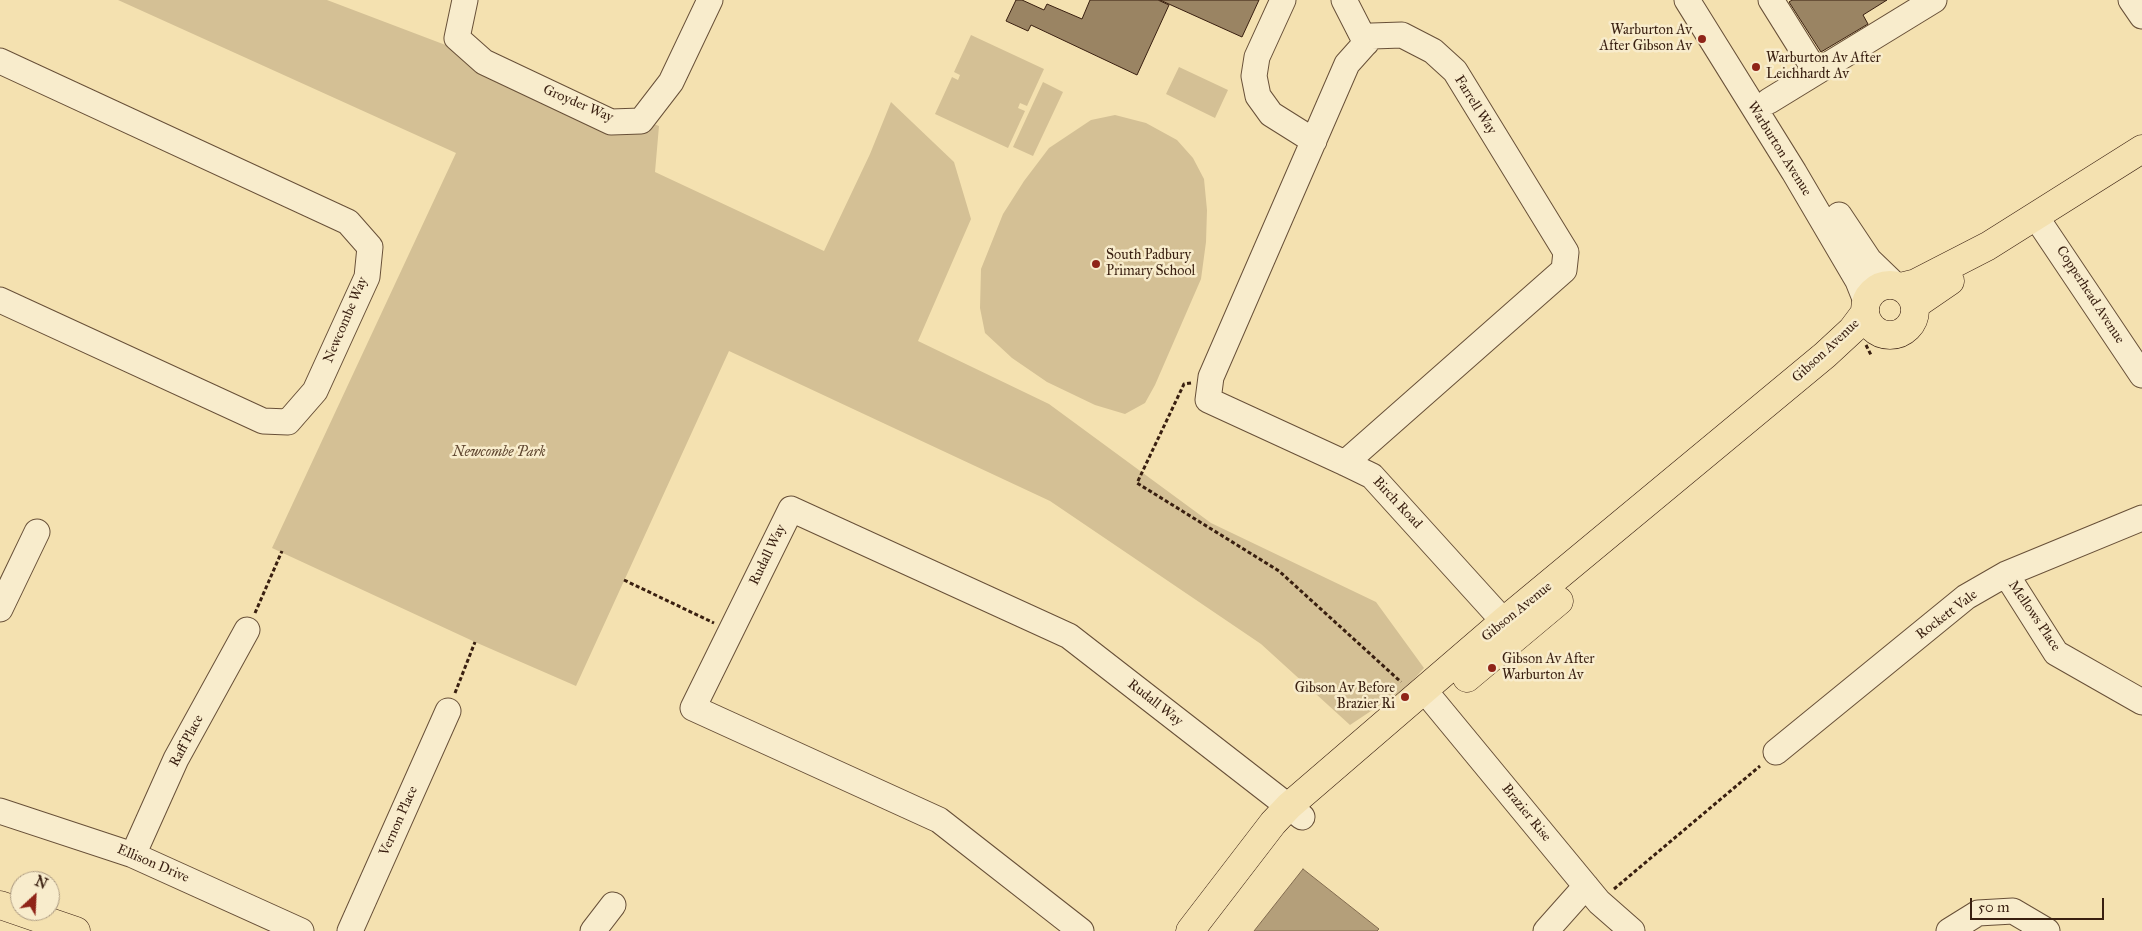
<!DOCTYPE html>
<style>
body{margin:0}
#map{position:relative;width:2142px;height:931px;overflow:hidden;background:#f4e1b0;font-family:"IM FELL Great Primer",serif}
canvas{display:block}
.north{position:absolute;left:10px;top:871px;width:50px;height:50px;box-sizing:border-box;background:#f8eccc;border:1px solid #ac9a81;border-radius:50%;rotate:25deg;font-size:14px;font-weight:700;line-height:20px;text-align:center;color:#391f10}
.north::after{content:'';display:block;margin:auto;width:18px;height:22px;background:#8f2418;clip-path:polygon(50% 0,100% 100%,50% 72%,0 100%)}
.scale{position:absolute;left:1970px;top:898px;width:134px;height:22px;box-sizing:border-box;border:2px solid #391f10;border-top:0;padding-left:6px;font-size:15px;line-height:18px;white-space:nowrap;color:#391f10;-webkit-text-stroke:4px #f8eccc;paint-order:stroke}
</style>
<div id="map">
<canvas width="2142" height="931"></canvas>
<div class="north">N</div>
<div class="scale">50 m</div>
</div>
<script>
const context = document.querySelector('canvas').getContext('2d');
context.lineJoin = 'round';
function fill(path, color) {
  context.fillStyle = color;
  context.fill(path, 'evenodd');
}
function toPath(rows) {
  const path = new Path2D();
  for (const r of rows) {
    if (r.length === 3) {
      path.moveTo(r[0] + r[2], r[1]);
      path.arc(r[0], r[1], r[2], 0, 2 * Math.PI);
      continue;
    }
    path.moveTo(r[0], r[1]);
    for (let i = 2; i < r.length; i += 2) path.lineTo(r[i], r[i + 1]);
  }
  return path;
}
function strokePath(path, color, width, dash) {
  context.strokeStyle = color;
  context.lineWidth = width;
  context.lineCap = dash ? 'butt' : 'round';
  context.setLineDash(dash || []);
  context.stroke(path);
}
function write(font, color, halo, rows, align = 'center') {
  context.font = font + ' "IM FELL Great Primer",serif';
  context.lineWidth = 5;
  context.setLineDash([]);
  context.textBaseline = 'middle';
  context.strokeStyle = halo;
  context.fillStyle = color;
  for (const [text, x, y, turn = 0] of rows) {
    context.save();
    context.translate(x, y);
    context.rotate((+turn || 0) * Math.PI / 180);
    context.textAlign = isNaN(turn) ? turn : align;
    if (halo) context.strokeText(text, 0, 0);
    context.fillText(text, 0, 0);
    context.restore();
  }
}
fill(toPath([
 [118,0,327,0,659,126,655,172,824,251,870,154,891,102,954,162,971,219,918,341,1049,404,1211,523,1376,602,1424,668,1407,687,1350,725,1261,644,1050,501,729,351,576,686,475,642,272,548,456,153],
 [971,35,1044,69,1027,106,1020,103,1018,108,1025,111,1008,148,935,114,952,77,958,80,960,75,954,72],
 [1179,67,1228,90,1215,118,1166,94],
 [1043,82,1063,92,1033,156,1013,147],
 [1115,115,1146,123,1177,140,1193,158,1204,179,1207,210,1206,242,1201,279,1155,385,1145,403,1125,414,1095,405,1047,382,1012,358,985,333,980,308,981,269,1003,214,1024,181,1049,148,1091,120]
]), '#d4c095');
const water = toPath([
 [1303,869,1379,929,1377,931,1254,931,1303,869]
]);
fill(water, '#b49f7a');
strokePath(water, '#836c50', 1);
const building = toPath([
 [1016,0,1022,0,1044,10,1047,4,1082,19,1090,0,1158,0,1169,5,1137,75,1031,25,1028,31,1006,21,1016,0],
 [1160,0,1259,0,1242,37,1160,0],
 [1792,0,1887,0,1863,15,1868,24,1821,52,1789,2,1792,0]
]);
fill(building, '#9a8463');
strokePath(building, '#391f10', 1);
const minor = toPath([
 [465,0,457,38,484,62,611,122,641,121,671,82,710,0],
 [1283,0,1257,57,1254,76,1258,96,1271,114,1314,141],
 [1344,0,1366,43],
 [1687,0,1794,172,1858,281,1866,301],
 [1771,0,1816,72],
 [2131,0,2142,16],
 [0,61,348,222,370,247,367,277,315,391,288,422,263,421,0,300],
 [1769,101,1934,0],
 [1839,215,1869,260,1896,286],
 [2036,217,2142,375],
 [1345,463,1564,270,1566,252,1455,71,1433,51,1402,35,1372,36,1347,64,1211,377,1208,400,1345,463,1372,476,1517,636],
 [2006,574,2056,653,2142,702],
 [0,609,37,532],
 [1424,690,1599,902,1632,931],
 [1776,752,1966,597,2006,574,2142,518],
 [0,811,133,855,301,931],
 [133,855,176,759,247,630],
 [350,931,448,711],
 [593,931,613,905],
 [1081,931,939,820,693,708,791,509,1069,636,1302,817],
 [1546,931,1586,886],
 [1949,931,1978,913,2013,911,2047,931]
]);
const major = toPath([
 [1890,310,25],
 [1900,287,1916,283,1988,246,2142,149],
 [1915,305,1950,281],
 [1467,678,1559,601],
 [0,905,76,931],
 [1190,931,1273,823,1289,806,1504,621,1825,355,1852,330,1864,314]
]);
strokePath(minor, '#685038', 27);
strokePath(major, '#391f10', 29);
strokePath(toPath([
 [1866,345,1871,355],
 [1191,383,1184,384,1137,483,1279,571,1401,682],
 [624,580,714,623],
 [255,613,282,551],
 [455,693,475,642],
 [1614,889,1760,766]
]), '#391f10', 3, [4, 2.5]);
strokePath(minor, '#f8eccc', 25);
strokePath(major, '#f4e1b0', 28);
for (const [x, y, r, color] of [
 [1702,39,5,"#8f2418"],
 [1756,67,5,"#8f2418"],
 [1096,264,5,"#8f2418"],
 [1492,668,5,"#8f2418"],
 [1405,697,5,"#8f2418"]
]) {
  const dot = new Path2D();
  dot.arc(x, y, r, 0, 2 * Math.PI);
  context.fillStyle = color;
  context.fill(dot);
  strokePath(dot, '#f8eccc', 2);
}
write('14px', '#391f10', '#f8eccc', [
 ["Warburton Av",1692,31,"right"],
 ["After Gibson Av",1692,47,"right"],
 ["Warburton Av After",1766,59],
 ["Leichhardt Av",1766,75],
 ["South Padbury",1106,256],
 ["Primary School",1106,272],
 ["Gibson Av After",1502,660],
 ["Warburton Av",1502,676],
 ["Gibson Av Before",1395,689,"right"],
 ["Brazier Ri",1395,705,"right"]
], 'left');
write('14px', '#391f10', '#f8eccc', [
 ["Groyder Way",578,104,23],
 ["Farrell Way",1475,105,58],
 ["Warburton Avenue",1779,149,58],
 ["Copperhead Avenue",2090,295,57],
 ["Newcombe Way",346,320,-67],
 ["Gibson Avenue",1826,351,-43],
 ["Birch Road",1397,503,47],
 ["Rudall Way",768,555,-64],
 ["Gibson Avenue",1517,612,-39],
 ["Rockett Vale",1947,615,-37],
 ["Mellows Place",2034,616,56],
 ["Rudall Way",1155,703,38],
 ["Raff Place",187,741,-62],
 ["Brazier Rise",1526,813,51],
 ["Vernon Place",399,821,-66],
 ["Ellison Drive",153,864,23]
]);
write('italic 14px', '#604731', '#f8eccc', [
 ["Newcombe Park",499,453]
]);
</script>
